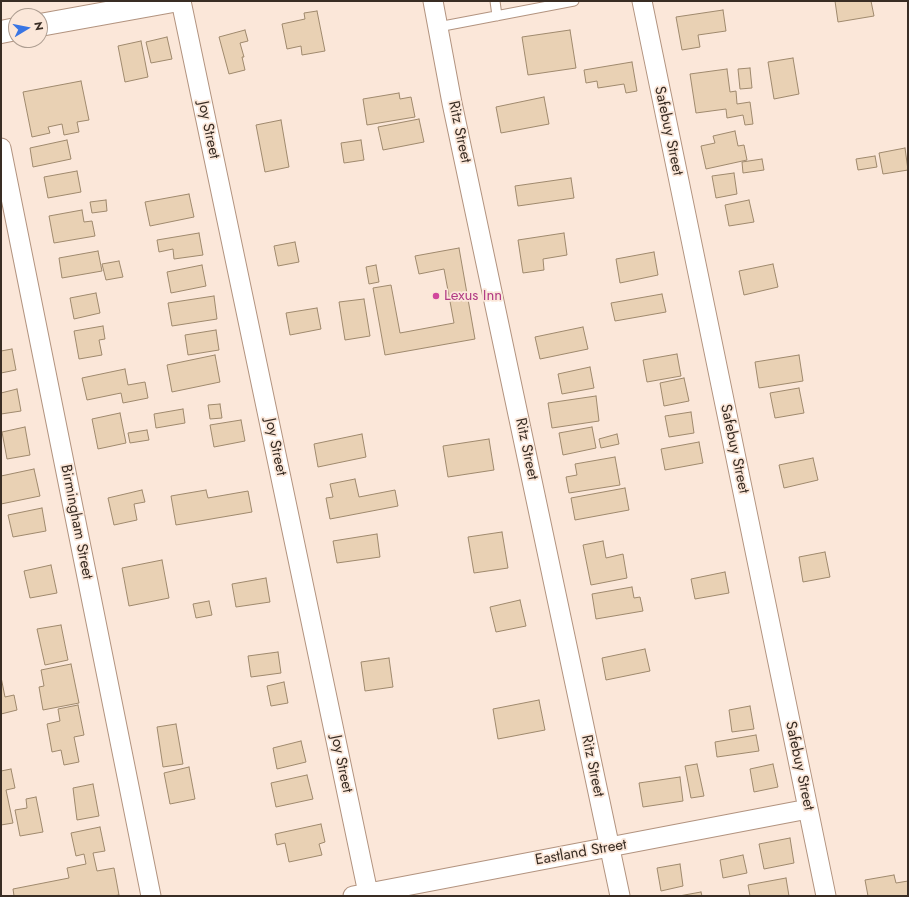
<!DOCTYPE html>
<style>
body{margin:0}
#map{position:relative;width:909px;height:897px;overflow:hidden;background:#fbe7d9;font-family:Jost,sans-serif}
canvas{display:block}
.frame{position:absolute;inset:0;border:2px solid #392d24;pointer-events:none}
.north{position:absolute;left:8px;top:8px;width:40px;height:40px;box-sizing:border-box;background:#fbe7d9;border:1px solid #ad9d91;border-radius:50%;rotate:80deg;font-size:11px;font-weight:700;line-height:16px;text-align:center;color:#392d24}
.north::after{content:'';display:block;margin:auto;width:14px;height:18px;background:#3975e4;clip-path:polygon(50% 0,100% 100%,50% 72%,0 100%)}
</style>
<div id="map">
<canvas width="909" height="897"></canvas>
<div class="frame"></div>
<div class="north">N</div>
</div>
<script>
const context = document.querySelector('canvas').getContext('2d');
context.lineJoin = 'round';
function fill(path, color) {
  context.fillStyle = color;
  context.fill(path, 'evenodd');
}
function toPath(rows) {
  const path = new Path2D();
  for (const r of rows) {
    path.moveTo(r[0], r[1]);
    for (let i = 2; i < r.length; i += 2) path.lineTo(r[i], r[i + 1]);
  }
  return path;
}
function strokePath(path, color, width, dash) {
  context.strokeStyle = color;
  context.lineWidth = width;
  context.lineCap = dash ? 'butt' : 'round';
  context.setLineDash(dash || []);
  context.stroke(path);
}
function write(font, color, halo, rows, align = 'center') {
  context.font = font + ' Jost,sans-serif';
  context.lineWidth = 3.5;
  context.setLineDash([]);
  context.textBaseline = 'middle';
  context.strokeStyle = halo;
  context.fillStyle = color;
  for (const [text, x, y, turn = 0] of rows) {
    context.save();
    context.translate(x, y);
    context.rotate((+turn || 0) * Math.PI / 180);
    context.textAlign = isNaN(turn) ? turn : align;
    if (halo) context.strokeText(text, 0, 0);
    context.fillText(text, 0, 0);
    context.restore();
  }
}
const building = toPath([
 [835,1,871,1,874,16,838,22,835,1],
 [723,10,726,31,698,35,700,47,682,50,676,17,723,10],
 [317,11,325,51,302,55,301,46,287,49,282,24,305,19,304,13,317,11],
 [245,30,248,41,240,43,244,57,242,57,245,70,229,74,219,37,245,30],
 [570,30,576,68,528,75,522,37,570,30],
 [167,37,172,59,151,63,146,42,167,37],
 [141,41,148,77,125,82,118,46,141,41],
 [793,58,799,94,774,99,768,62,793,58],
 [632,62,637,91,626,93,624,84,598,88,597,81,586,83,584,70,632,62],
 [750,68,752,88,740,89,738,69,750,68],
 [727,69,730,92,736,91,737,104,750,102,753,124,745,125,743,115,727,118,726,109,696,113,690,74,727,69],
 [81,81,89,120,77,122,79,132,64,135,62,124,48,127,50,133,32,137,23,92,81,81],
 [399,93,400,99,411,97,415,117,367,125,363,99,399,93],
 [544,97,549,124,501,133,496,107,544,97],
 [419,119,424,142,383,150,378,127,419,119],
 [281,120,289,167,265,172,256,125,281,120],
 [735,131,738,146,744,145,747,160,706,169,701,146,715,143,713,136,735,131],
 [67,140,71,159,33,167,30,148,67,140],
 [361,140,364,160,344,163,341,143,361,140],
 [905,148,908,170,883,174,879,153,905,148],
 [875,156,877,167,858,170,856,159,875,156],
 [762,159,764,170,743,173,742,162,762,159],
 [77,171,81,192,48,198,44,177,77,171],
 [734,173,737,194,716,198,712,176,734,173],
 [571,178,574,198,518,206,515,186,571,178],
 [189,194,194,217,150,226,145,202,189,194],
 [106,200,107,211,92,213,90,202,106,200],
 [749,200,754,222,729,226,725,205,749,200],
 [82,210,84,222,92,221,95,236,54,243,49,216,82,210],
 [199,233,203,255,174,259,173,249,159,252,157,240,199,233],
 [564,233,567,255,543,259,544,270,523,273,518,240,564,233],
 [295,242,299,262,278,266,274,246,295,242],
 [459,248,475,339,385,355,373,288,391,285,400,333,454,323,444,269,419,274,415,256,459,248],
 [98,251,102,271,62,278,59,258,98,251],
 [654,252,658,275,620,283,616,259,654,252],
 [119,261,123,277,106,280,102,264,119,261],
 [773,264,778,287,744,295,739,271,773,264],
 [202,265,206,286,171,293,167,272,202,265],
 [376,265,379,282,369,284,366,267,376,265],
 [96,293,100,313,74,319,70,298,96,293],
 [662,294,666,312,615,321,611,303,662,294],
 [214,296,217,319,172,326,168,303,214,296],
 [364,299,370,336,345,340,339,302,364,299],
 [317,308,321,329,290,335,286,313,317,308],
 [103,326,105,339,99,340,102,355,79,359,74,331,103,326],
 [583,327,588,349,540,359,535,337,583,327],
 [216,330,219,350,188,355,185,335,216,330],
 [12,349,16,370,1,373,1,351,12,349],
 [677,354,681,376,647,382,643,360,677,354],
 [215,355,220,382,172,392,167,365,215,355],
 [799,355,803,381,759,388,755,362,799,355],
 [590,367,594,388,562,394,558,374,590,367],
 [125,369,128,385,145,382,148,398,123,403,121,393,87,400,82,378,125,369],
 [684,378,689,401,664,406,660,383,684,378],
 [799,388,804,413,775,418,770,393,799,388],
 [17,389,21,411,1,414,1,393,17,389],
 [596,396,599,421,552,428,548,403,596,396],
 [220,404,222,418,210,419,208,405,220,404],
 [183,409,185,423,156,428,154,414,183,409],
 [691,412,694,433,669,437,665,416,691,412],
 [120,413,126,443,98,449,92,419,120,413],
 [241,420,245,441,214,447,210,425,241,420],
 [25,427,30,455,7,459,2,432,25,427],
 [592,427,596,448,563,455,559,433,592,427],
 [147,430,149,440,130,443,128,433,147,430],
 [362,434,366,457,318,467,314,444,362,434],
 [617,434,619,444,601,448,599,439,617,434],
 [489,439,494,470,448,477,443,446,489,439],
 [699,442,703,463,665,470,661,449,699,442],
 [615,457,620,485,569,493,566,477,577,475,575,464,615,457],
 [813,458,818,480,784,488,779,465,813,458],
 [34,469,40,496,1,504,1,476,34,469],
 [355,479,359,497,395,490,398,506,330,519,326,498,333,497,330,484,355,479],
 [625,488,629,510,575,520,571,498,625,488],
 [142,490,145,502,134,504,137,520,114,525,108,498,142,490],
 [206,490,208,498,248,491,252,512,176,525,171,496,206,490],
 [42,508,46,531,13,537,8,515,42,508],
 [502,532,508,568,474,573,468,537,502,532],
 [377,534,380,557,337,563,333,541,377,534],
 [603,541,606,558,623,554,627,578,591,585,583,545,603,541],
 [825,552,830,577,803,582,799,557,825,552],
 [162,560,169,598,129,606,122,568,162,560],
 [51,565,57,593,30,598,24,571,51,565],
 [725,572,729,593,695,599,691,579,725,572],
 [266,578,270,602,236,607,232,584,266,578],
 [632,587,634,598,640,597,643,611,596,619,592,594,632,587],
 [520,600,526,626,496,632,490,607,520,600],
 [209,601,212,615,196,618,193,604,209,601],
 [61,625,68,660,45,665,37,629,61,625],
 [645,649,650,671,606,680,602,658,645,649],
 [278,652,281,673,251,677,248,656,278,652],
 [389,658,393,687,365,691,361,662,389,658],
 [71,664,79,703,43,710,39,687,44,686,41,670,71,664],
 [1,677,5,697,14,695,17,710,1,714,1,677],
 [284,682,288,703,271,706,267,686,284,682],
 [539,700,545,730,498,739,493,709,539,700],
 [78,705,84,735,74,737,79,762,64,765,61,750,52,752,47,724,60,721,58,709,78,705],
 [750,706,754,729,732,732,729,710,750,706],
 [176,724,183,764,163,767,157,727,176,724],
 [756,735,759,751,717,757,715,742,756,735],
 [301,741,306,762,277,769,273,748,301,741],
 [697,764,704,796,691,798,685,766,697,764],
 [773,764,778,787,754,792,750,769,773,764],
 [189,767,195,799,170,804,164,773,189,767],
 [11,769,15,788,6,790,13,823,1,825,1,771,11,769],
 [307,775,313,799,276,807,271,783,307,775],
 [680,777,683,801,643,807,639,783,680,777],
 [93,784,99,816,77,820,73,788,93,784],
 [36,797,43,832,20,836,15,810,27,808,26,799,36,797],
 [321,824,325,842,319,844,322,855,289,862,285,843,277,845,275,834,321,824],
 [100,827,105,851,93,853,97,871,114,868,119,895,113,896,14,896,13,889,69,878,67,868,86,864,84,854,76,856,71,833,100,827],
 [790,838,794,863,764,869,759,844,790,838],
 [743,855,747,873,723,878,720,860,743,855],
 [680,864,683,886,661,891,657,868,680,864],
 [894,875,896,883,908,881,908,896,868,896,865,880,894,875],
 [786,878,789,896,750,896,748,885,786,878],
 [701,892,702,896,679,896,701,892]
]);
fill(building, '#e9d1b4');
strokePath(building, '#9f896d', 1);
const lane = toPath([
 [495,1,497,16],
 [438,27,574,1]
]);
const street = toPath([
 [181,1,368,893],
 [433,1,452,103,620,896],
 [642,1,826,896],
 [1,148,151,896],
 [353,896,808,809]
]);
const secondary = toPath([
 [40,25,173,1],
 [1,32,16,29]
]);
strokePath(lane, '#b2937f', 11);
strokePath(street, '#b2937f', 21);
strokePath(secondary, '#b2937f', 24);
strokePath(lane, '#fff', 9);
strokePath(street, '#fff', 19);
strokePath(secondary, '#fff', 22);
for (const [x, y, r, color] of [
 [436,296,4,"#d1479c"]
]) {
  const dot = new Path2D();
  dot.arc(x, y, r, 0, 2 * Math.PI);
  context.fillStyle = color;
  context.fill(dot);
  strokePath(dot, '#fbe7d9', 1.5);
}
write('15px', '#392d24', '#fbe7d9', [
 ["Joy Street",208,130,78],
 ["Safebuy Street",668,131,78],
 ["Ritz Street",459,132,78],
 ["Joy Street",275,447,78],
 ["Ritz Street",526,449,78],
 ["Safebuy Street",734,449,78],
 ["Birmingham Street",76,522,79],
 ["Joy Street",341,764,78],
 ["Ritz Street",592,766,78],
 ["Safebuy Street",799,766,78],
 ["Eastland Street",581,853,-10]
]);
write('15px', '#b23c85', '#fbe7d9', [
 ["Lexus Inn",444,296]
], 'left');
</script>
